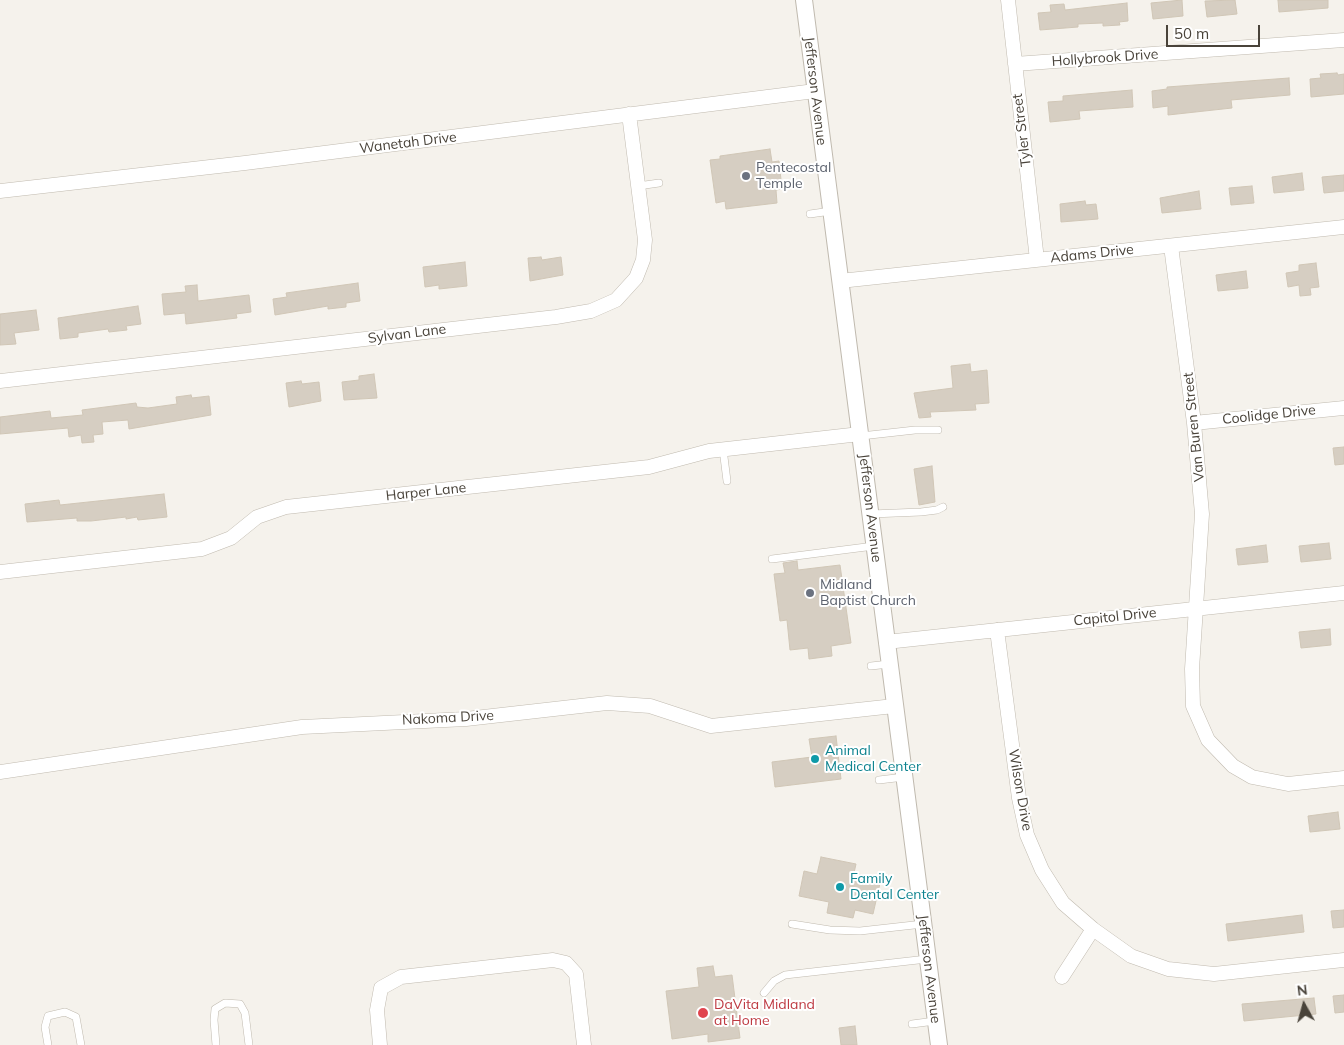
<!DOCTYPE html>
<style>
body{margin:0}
#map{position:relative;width:1344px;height:1045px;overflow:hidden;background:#f5f2ec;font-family:Mulish,sans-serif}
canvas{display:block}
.north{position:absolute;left:1279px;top:980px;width:50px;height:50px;-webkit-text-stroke:4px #fff;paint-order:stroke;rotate:353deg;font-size:14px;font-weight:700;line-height:20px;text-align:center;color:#49433a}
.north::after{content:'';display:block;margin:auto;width:18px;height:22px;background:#49433a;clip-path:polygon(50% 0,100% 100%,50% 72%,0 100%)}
.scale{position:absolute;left:1166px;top:25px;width:94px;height:22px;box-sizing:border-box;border:2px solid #49433a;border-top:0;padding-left:6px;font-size:15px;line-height:18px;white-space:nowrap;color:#49433a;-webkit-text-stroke:4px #fff;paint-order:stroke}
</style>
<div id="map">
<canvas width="1344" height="1045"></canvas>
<div class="north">N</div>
<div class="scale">50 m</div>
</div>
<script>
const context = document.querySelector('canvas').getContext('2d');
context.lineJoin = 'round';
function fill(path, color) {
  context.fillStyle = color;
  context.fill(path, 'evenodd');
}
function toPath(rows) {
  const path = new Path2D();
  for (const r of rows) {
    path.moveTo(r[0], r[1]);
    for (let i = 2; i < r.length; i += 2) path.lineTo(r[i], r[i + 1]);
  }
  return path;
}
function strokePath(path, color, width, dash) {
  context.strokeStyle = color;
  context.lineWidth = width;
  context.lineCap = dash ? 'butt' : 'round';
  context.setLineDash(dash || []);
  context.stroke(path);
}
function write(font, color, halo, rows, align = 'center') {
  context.font = font + ' Mulish,sans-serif';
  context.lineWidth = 4;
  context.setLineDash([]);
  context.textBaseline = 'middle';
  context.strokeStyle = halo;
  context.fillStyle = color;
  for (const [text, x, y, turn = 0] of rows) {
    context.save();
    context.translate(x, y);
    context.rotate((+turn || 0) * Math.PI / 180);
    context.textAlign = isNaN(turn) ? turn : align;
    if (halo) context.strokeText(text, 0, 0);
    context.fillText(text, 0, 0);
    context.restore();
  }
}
const building = toPath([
 [1182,0,1183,16,1153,19,1151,3,1182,0],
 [1235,0,1237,14,1207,17,1205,1,1235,0],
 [1278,0,1328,0,1328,8,1279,12,1278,0],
 [1127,3,1128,21,1119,22,1120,25,1103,26,1103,23,1078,24,1078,27,1040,30,1038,13,1051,12,1050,5,1064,4,1065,10,1127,3],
 [1337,73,1338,75,1344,74,1344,94,1311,97,1310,79,1321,78,1320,74,1337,73],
 [1289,78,1290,95,1231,100,1232,108,1168,115,1168,106,1153,108,1152,91,1167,89,1167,87,1289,78],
 [1132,90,1133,107,1079,111,1080,119,1050,122,1048,102,1063,101,1063,96,1132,90],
 [770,149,772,162,779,161,782,189,776,190,777,203,726,209,725,201,716,203,710,160,720,159,720,156,770,149],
 [1302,173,1304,190,1274,193,1272,177,1302,173],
 [1344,175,1344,191,1324,193,1322,177,1344,175],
 [1252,186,1254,203,1231,205,1229,188,1252,186],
 [1199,191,1201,209,1162,213,1160,198,1199,191],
 [1085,201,1086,205,1096,204,1098,219,1061,222,1060,204,1085,201],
 [541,257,542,260,561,257,563,275,530,281,528,258,541,257],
 [465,262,467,286,439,289,439,285,425,287,423,267,465,262],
 [1316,263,1319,287,1310,288,1311,295,1300,296,1299,285,1288,287,1286,273,1299,271,1299,265,1316,263],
 [1246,271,1248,288,1218,291,1216,275,1246,271],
 [358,283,360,301,346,303,346,307,328,309,328,306,275,315,273,299,287,297,286,293,358,283],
 [197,285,198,301,249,295,251,312,236,314,237,318,186,324,185,313,164,315,162,294,186,292,185,286,197,285],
 [138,306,141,324,126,326,127,330,109,332,108,329,78,333,78,337,60,339,58,318,138,306],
 [36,310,39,330,14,333,16,344,0,345,0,314,36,310],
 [970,364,971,372,987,370,989,403,975,404,976,410,930,412,931,417,919,418,914,393,953,388,951,366,970,364],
 [374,374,377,398,344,400,342,382,359,380,359,376,374,374],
 [301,381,302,384,319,382,321,401,289,407,286,383,301,381],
 [191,395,192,398,209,396,211,415,129,429,128,420,102,422,103,434,93,435,94,442,82,443,81,435,69,437,68,428,0,434,0,417,50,411,51,418,83,415,82,410,136,403,137,407,148,408,177,404,176,397,191,395],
 [1344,447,1344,464,1335,465,1333,448,1344,447],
 [932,466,935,502,919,505,914,469,932,466],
 [164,494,167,517,138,520,137,517,126,519,126,517,91,521,77,521,77,518,27,522,25,504,59,500,60,505,164,494],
 [1329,543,1331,559,1301,562,1299,546,1329,543],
 [1266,545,1268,562,1238,565,1236,549,1266,545],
 [797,561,798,570,840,565,851,643,831,646,832,656,809,659,808,648,790,650,787,620,780,621,774,574,785,573,783,563,797,561],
 [1330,629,1331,645,1301,648,1299,632,1330,629],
 [836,736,841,779,775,787,772,762,812,757,809,739,836,736],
 [1338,812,1340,829,1310,832,1308,816,1338,812],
 [821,857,856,864,854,873,881,879,873,914,855,910,853,918,827,913,829,902,799,896,804,871,817,874,821,857],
 [1344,910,1344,927,1333,928,1331,911,1344,910],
 [1302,915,1304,932,1228,941,1226,924,1302,915],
 [713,966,715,977,732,975,740,1038,708,1042,708,1034,672,1039,666,991,699,987,697,968,713,966],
 [1344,995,1344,1012,1335,1013,1333,996,1344,995],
 [1314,998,1316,1014,1244,1021,1242,1004,1314,998],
 [855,1026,857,1045,841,1045,839,1028,855,1026]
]);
fill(building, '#d6cec2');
strokePath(building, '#d0c6b6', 1);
const service = toPath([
 [638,186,659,183],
 [810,214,831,211],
 [861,436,915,430,938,430],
 [723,449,727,481],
 [871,514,921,512,937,510,943,507],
 [772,559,874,546],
 [871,666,889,664],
 [879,780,904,777],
 [792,924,830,930,860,931,923,924],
 [764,993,774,981,785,975,927,959],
 [912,1024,935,1021],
 [48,1045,45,1027,48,1016,65,1012,76,1017,81,1045],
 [216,1045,214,1020,215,1009,225,1003,240,1004,245,1013,249,1045]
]);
const minor = toPath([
 [1008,0,1037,260],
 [1015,64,1344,40],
 [0,191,245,163,815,91],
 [1171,246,1194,423,1202,514,1192,669,1193,706,1208,740,1233,766,1252,777,1288,784,1344,778],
 [840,281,1344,227],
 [0,381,556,317,591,311,616,300,636,278,643,260,645,240,629,114],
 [1194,423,1344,408],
 [0,572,202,549,231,538,257,517,286,507,649,467,709,451,860,434],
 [997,630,1019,798,1027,835,1042,870,1063,903,1093,929,1131,956,1168,969,1214,974,1344,960],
 [886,642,1344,593],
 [0,772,302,727,466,719,607,703,650,706,711,726,894,706],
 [1062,977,1093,929],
 [380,1045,377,1010,381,988,401,977,553,960,566,963,576,974,584,1045]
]);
const tertiary = toPath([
 [804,0,939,1045]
]);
strokePath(service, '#c0baaf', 8);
strokePath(minor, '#c0baaf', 15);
strokePath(tertiary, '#c0baaf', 18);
strokePath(service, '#fff', 7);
strokePath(minor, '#fff', 14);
strokePath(tertiary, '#fff', 16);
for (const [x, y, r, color] of [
 [746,176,5,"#6b7280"],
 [810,593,5,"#6b7280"],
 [815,759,5,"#0f9aa8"],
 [840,887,5,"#0f9aa8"],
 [703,1013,6,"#e0444e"]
]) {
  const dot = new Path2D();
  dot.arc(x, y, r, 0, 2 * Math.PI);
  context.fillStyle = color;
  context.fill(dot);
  strokePath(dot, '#fff', 2);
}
write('14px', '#49433a', '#fff', [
 ["Hollybrook Drive",1105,58,-4],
 ["Jefferson Avenue",815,91,83],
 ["Tyler Street",1022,130,-97],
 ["Wanetah Drive",408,143,-7],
 ["Adams Drive",1092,254,-6],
 ["Sylvan Lane",407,334,-7],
 ["Coolidge Drive",1269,415,-6],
 ["Van Buren Street",1194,427,-96],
 ["Harper Lane",426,492,-6],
 ["Jefferson Avenue",870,508,83],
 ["Capitol Drive",1115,617,-6],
 ["Nakoma Drive",448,718,-3],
 ["Wilson Drive",1020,790,80],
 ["Jefferson Avenue",929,969,83]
]);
write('14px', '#5b616d', '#fff', [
 ["Pentecostal",756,168],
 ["Temple",756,184],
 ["Midland",820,585],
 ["Baptist Church",820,601]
], 'left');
write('14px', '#0d838f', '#fff', [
 ["Animal",825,751],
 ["Medical Center",825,767],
 ["Family",850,879],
 ["Dental Center",850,895]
], 'left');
write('14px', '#be3a42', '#fff', [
 ["DaVita Midland",714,1005],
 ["at Home",714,1021]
], 'left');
</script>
